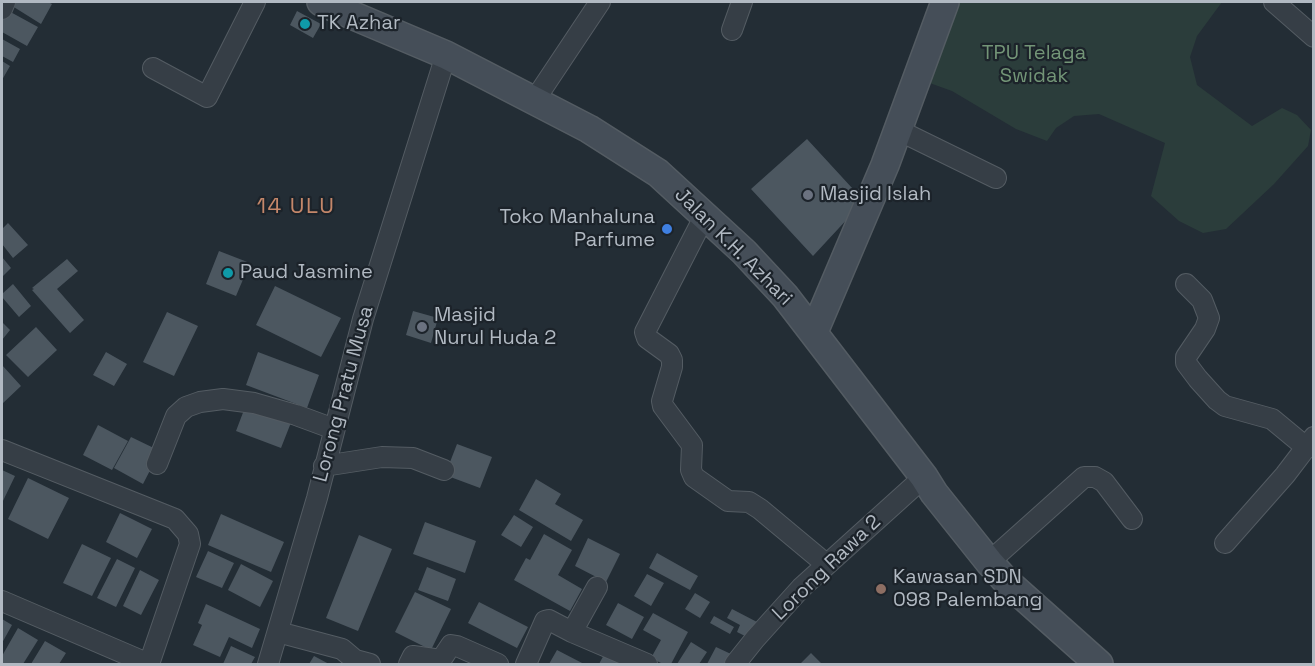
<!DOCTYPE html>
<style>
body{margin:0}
#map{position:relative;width:1315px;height:666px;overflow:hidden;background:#232d35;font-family:"Space Grotesk",sans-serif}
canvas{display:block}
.frame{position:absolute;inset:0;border:3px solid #b1b9c2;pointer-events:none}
</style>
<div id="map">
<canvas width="1315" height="666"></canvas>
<div class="frame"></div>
</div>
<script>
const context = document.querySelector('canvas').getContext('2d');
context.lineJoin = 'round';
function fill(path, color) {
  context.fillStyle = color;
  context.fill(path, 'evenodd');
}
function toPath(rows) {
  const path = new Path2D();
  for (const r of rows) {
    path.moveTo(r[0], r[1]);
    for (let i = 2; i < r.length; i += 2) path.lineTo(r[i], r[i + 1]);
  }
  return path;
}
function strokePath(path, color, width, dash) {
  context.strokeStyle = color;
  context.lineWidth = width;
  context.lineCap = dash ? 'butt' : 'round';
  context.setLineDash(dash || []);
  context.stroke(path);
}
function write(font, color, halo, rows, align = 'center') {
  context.font = font + ' "Space Grotesk",sans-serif';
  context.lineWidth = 4.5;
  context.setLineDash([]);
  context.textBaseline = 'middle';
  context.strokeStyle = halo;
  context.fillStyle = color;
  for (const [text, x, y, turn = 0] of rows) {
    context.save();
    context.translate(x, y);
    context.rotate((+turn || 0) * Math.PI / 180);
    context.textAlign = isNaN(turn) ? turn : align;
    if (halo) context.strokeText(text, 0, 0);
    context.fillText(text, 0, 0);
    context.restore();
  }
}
fill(toPath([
 [954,2,1222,2,1197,36,1190,57,1197,85,1252,126,1282,108,1297,115,1311,130,1308,146,1274,184,1226,229,1203,233,1179,221,1151,196,1165,143,1099,114,1074,116,1056,128,1047,141,1016,129,952,91,924,81]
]), '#2b3d3b');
fill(toPath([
 [11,2,48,2,52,4,41,24,9,4],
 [5,9,38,27,27,46,2,32,2,15],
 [297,11,321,24,313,38,290,25],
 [2,39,20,49,13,62,2,56],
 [2,61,10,66,2,80],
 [807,139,864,201,813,256,751,189],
 [8,223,28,245,13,258,2,244,2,229],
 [219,251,250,263,236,296,206,284],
 [2,257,11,268,2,277],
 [67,259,78,271,57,289,84,320,70,333,32,290,34,289,32,288],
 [13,284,31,306,19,317,2,297,2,294],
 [275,286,341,318,321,357,256,325],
 [413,311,438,318,431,343,406,335],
 [167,312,198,326,174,376,143,362],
 [2,322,10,330,2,340],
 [36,327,57,350,28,377,6,355],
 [106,352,127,364,114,386,93,375],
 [258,352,319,375,307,408,246,385],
 [2,365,21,386,2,404],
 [247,402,292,420,281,448,236,431],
 [98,425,128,441,112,470,83,455],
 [131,437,160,451,143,484,114,468],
 [457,444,492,457,480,488,445,475],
 [2,470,15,476,2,503],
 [28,478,69,498,48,539,8,519],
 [536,479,561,494,555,504,583,520,571,541,519,510],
 [120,513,152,529,137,558,106,542],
 [221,514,284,542,271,572,208,545],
 [514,515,533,527,521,547,501,535],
 [425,522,476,541,465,573,413,554],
 [544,534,572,550,558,575,582,589,570,611,514,580,526,558,530,560],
 [359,535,392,549,358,631,326,618],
 [588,538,620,554,606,582,575,566],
 [82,544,111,558,92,596,63,583],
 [208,551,234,563,222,588,196,577],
 [657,553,698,576,690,590,649,568],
 [117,559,135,568,116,607,97,598],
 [241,564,273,581,260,607,228,590],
 [427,567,456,579,448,601,418,590],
 [140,570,159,580,141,615,123,606],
 [647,574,664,583,651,606,634,596],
 [415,592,451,609,431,650,395,632],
 [695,593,710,602,700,618,685,609],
 [479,602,528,627,517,648,468,623],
 [618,603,644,617,632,639,606,625],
 [206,604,260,629,252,648,229,637,220,657,193,645,202,625,198,623],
 [732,609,757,622,749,638,737,632,740,625,727,618],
 [653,613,688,632,671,664,663,664,651,658,661,640,643,630],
 [714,616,734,627,730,634,710,623],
 [2,619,12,625,2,643],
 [18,628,38,640,23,664,2,664,2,656],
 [45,641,66,653,59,664,31,664],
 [691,642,707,652,699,664,677,664],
 [231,646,255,657,251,664,223,664],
 [716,647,731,654,726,664,707,664],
 [557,650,584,664,549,664],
 [606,651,632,664,599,664],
 [811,653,822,664,800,664],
 [314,656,329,664,309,664]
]), '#4c5760');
const street = toPath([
 [1274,2,1314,37],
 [2,9,5,2],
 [732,30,742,2],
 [153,68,207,97,255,2],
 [534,101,600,2],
 [898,130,996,178],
 [704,217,645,332,647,338,669,354,672,360,672,367,662,401,663,406,692,445,691,470,694,477,728,501,749,502,760,509,826,564],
 [1186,284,1202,300,1209,318,1205,329,1186,357,1186,363,1198,379,1217,400,1225,406,1272,419,1307,448],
 [2,450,175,519,188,534,190,544,149,664,2,601],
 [157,464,176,416,186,407,200,402,223,399,254,403,296,415,334,429],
 [324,466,382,457,413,458,444,470],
 [1225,543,1285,475,1314,437],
 [989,562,1084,477,1095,477,1104,482,1132,519],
 [597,587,572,632,647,664],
 [278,632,342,649,355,660,370,664],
 [268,664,317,498,363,319,446,55],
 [409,664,413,656,441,660,451,645,457,646,498,664],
 [526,664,545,621,549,620,572,632],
 [735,664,755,639,801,588,924,477]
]);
const secondary = toPath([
 [321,2,446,55,589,129,658,173,744,252,785,296,924,477,934,493,989,562,1007,582,1099,664],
 [814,332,885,165,945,2]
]);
strokePath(street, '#545c63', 22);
strokePath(secondary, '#545c63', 30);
strokePath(street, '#363e46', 20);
strokePath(secondary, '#454e58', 27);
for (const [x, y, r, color] of [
 [305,24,6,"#0f9aa8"],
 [808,195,6,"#6b7280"],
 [667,229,6,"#3f7fe0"],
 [228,273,6,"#0f9aa8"],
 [422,327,6,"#6b7280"],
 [881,589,6,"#8d6e63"]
]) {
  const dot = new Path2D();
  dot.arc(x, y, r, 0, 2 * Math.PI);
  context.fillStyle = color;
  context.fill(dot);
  strokePath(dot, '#1c232a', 2);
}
write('20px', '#b1b9c2', '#1c232a', [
 ["TK Azhar",317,24],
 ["Masjid Islah",820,195],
 ["Toko Manhaluna",655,218,"right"],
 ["Parfume",655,241,"right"],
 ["Paud Jasmine",240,273],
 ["Masjid",434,316],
 ["Nurul Huda 2",434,339],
 ["Kawasan SDN",893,578],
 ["098 Palembang",893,601]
], 'left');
write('20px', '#739577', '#1c232a', [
 ["TPU Telaga",1034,54],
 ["Swidak",1034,77]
]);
write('20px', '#b1b9c2', '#1c232a', [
 ["Jalan K.H. Azhari",733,247,45],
 ["Lorong Pratu Musa",344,394,-75],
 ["Lorong Rawa 2",827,568,-44]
]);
context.letterSpacing = '1.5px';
write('22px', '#c4876a', '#1c232a', [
 ["14 ULU",296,207]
]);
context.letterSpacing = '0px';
</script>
